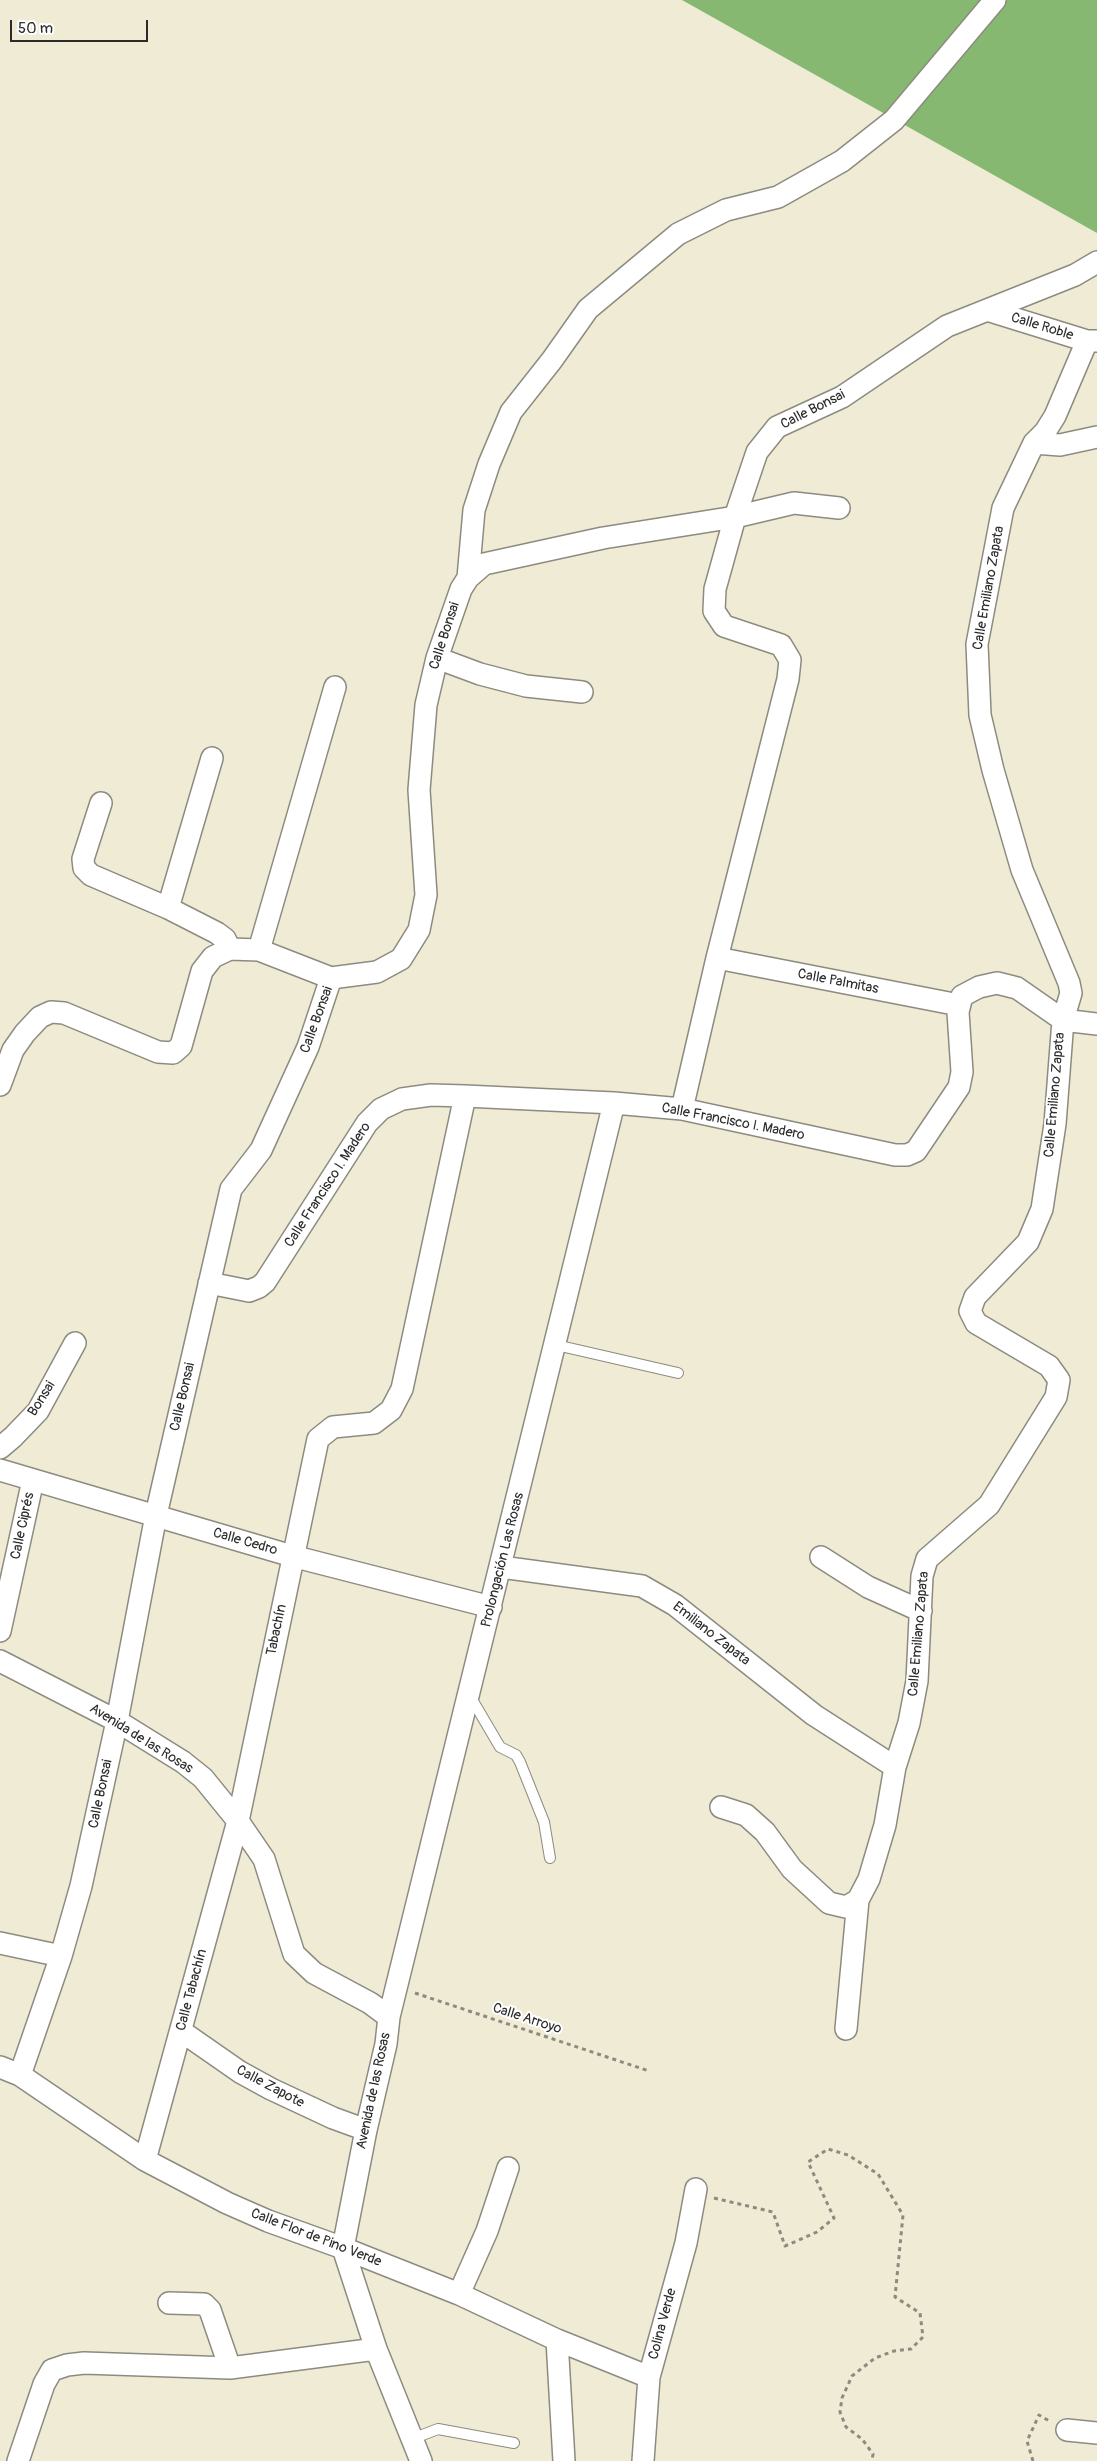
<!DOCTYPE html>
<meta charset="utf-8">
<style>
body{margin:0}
#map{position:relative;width:1097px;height:2461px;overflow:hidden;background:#efebd4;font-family:Pangolin,sans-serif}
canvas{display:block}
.scale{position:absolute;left:10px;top:20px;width:138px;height:22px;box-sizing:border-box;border:2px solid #2b2b2b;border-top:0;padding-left:6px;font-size:15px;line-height:18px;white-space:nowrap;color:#2b2b2b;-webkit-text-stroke:4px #fff;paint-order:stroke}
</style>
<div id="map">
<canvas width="1097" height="2461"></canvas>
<div class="scale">50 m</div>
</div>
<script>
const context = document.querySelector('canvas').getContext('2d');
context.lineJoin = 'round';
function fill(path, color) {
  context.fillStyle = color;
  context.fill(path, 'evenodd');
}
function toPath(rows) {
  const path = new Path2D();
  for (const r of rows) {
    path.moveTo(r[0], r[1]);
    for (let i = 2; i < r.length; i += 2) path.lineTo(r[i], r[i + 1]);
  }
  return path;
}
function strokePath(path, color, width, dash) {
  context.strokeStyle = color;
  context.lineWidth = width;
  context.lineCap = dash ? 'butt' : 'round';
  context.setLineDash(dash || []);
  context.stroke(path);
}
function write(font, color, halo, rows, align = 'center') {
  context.font = font + ' Pangolin,sans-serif';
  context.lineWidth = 4;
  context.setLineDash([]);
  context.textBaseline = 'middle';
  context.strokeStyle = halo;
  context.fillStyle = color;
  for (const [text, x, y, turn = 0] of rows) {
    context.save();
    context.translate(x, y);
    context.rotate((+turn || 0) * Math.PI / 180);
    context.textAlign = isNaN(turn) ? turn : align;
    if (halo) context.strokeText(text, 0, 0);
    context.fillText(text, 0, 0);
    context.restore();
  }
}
fill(toPath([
 [682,0,1097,0,1097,233]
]), '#86b872');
const service = toPath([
 [556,1345,678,1373],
 [470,1696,500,1747,516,1755,520,1762,544,1822,550,1858],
 [412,2439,438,2429,514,2443]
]);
const minor = toPath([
 [987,310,1087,341,1097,341],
 [1034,443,1060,445,1097,437],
 [468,578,474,510,489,464,511,412,552,360,588,309,678,234,726,210,778,197,842,161,894,120,995,0],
 [437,658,480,674,526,686,582,692],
 [101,803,83,859,84,868,91,875,168,908,217,933,225,939,230,949],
 [168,908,212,758],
 [259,950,335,687],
 [717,958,959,1005],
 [0,1085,13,1050,25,1033,40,1017,51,1012,64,1013,158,1052,173,1053,181,1046,202,971,213,957,230,949,259,950,331,978,377,972,401,959,419,930,426,895,419,790,426,705,437,658,461,589,468,578,484,564,603,538,735,517,757,452,777,427,842,397,947,326,1075,275,1097,262],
 [682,1109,717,958,788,679,790,660,781,645,724,626,714,611,715,589,735,517,794,503,839,508],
 [209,1283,249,1291,259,1287,265,1282,367,1123,381,1109,402,1099,431,1095,465,1096,614,1103,682,1109,895,1155,907,1155,916,1151,959,1087,962,1072,958,1012,962,996,979,987,997,983,1017,988,1063,1020,1097,1024],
 [0,1448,13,1437,38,1411,75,1343],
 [0,1470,292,1556,491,1607],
 [821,1557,868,1587,921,1611],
 [501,1567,642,1586,675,1605,814,1715,895,1767],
 [0,1631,33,1480],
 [0,1661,117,1721,183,1762,203,1778,238,1821,264,1859,294,1954,314,1973,370,2003,389,2017,386,2044,366,2130,343,2248,376,2349,421,2461],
 [721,1807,746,1815,765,1832,792,1869,829,1903,846,1907,858,1900],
 [0,1943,61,1956],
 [389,2017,614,1103],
 [846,2029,858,1900,869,1879,885,1825,895,1767,909,1723,917,1681,922,1576,927,1559,989,1505,1056,1397,1059,1380,1049,1366,976,1323,970,1311,975,1297,1028,1242,1042,1209,1055,1124,1063,1020,1071,993,1069,983,1022,870,993,770,980,715,977,644,1003,508,1034,443,1045,432,1055,416,1087,341],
 [181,2031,240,2072,271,2089,333,2118,366,2130],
 [0,2067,20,2075,145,2160,227,2203,268,2221,343,2248,459,2294,557,2340,649,2377],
 [20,2075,61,1956,81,1886,117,1721,156,1515,231,1189,261,1150,308,1047,331,978],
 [145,2160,238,1821,318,1439,333,1427,374,1423,391,1410,402,1389,465,1096],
 [459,2294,487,2231,508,2168],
 [169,2303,204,2304,210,2310,230,2368],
 [557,2340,564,2461],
 [1067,2430,1097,2433],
 [18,2461,44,2384,52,2370,67,2365,84,2363,230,2368,376,2349],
 [643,2461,649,2377,686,2243,696,2189]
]);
strokePath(service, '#8d8b80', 12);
strokePath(minor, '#8d8b80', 24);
strokePath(toPath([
 [415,1993,649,2071],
 [714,2198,773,2212,785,2246,799,2240,817,2232,834,2218,808,2162,828,2149,848,2155,878,2174,903,2215,895,2297,920,2313,923,2337,911,2349,894,2351,875,2358,852,2376,842,2398,840,2412,846,2427,862,2439,873,2454,872,2461],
 [1033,2461,1027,2441,1039,2415,1051,2422]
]), '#8d8b80', 3, [4, 4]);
strokePath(service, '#fff', 10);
strokePath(minor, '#fff', 21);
write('14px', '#2b2b2b', '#fff', [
 ["Calle Roble",1042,327,17],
 ["Calle Bonsai",813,410,-27],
 ["Calle Emiliano Zapata",989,588,-80],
 ["Calle Bonsai",445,636,-72],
 ["Calle Palmitas",838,982,11],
 ["Calle Bonsai",317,1020,-70],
 ["Calle Emiliano Zapata",1055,1095,-85],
 ["Calle Francisco I. Madero",733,1122,11],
 ["Calle Francisco I. Madero",328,1185,-57],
 ["Calle Bonsai",183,1397,-77],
 ["Bonsai",42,1399,-58],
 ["Calle Ciprés",23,1526,-78],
 ["Calle Cedro",245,1542,16],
 ["Prolongación Las Rosas",503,1560,-76],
 ["Tabachín",277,1630,-78],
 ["Emiliano Zapata",711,1634,38],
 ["Calle Emiliano Zapata",919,1634,-85],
 ["Avenida de las Rosas",141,1739,32],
 ["Calle Bonsai",101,1794,-78],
 ["Calle Tabachín",192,1990,-75],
 ["Calle Arroyo",527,2019,18],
 ["Calle Zapote",270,2087,28],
 ["Avenida de las Rosas",374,2091,-78],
 ["Calle Flor de Pino Verde",316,2238,21],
 ["Colina Verde",663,2324,-75]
]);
</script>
